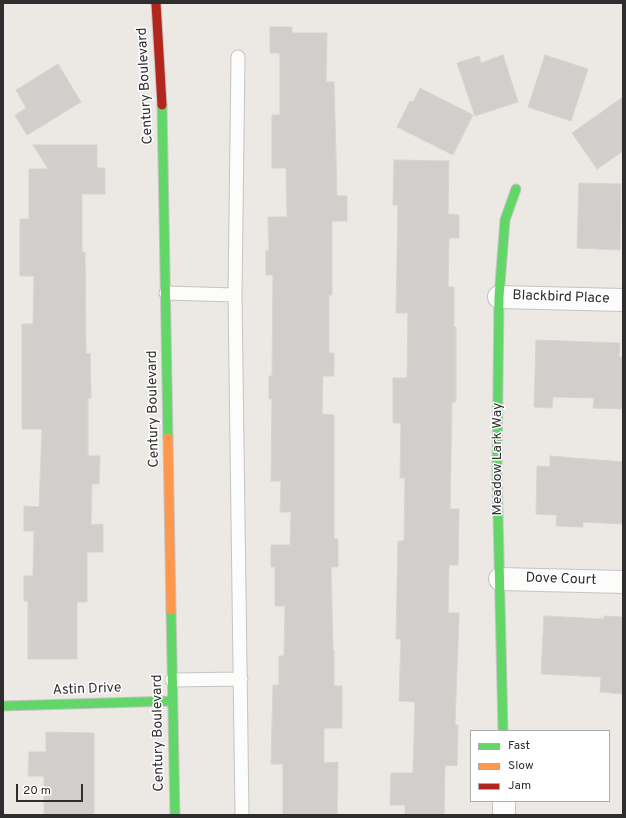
<!DOCTYPE html>
<style>
body{margin:0}
#map{position:relative;width:626px;height:818px;overflow:hidden;background:#ece8e4;font-family:Overpass,sans-serif}
canvas{display:block}
.frame{position:absolute;inset:0;border:4px solid #2e2e2e;pointer-events:none}
.legend{position:absolute;left:470px;top:730px;width:140px;height:72px;box-sizing:border-box;background:#fff;border:1px solid #ababab;margin:0;padding:5px 7px;list-style:none;font-size:12px;color:#2e2e2e}
.legend li{display:flex;align-items:center;gap:8px;height:20px}
.legend b{width:20px;border:1px solid #ababab}
.scale{position:absolute;left:16px;top:784px;width:67px;height:18px;box-sizing:border-box;border:2px solid #2e2e2e;border-top:0;padding-left:5px;font-size:12px;line-height:14px;white-space:nowrap;color:#2e2e2e;-webkit-text-stroke:3px #fff;paint-order:stroke}
</style>
<div id="map">
<canvas width="626" height="818"></canvas>
<div class="frame"></div>
<ul class="legend">
<li><b style="height:5px;background:#63d668"></b>Fast</li>
<li><b style="height:5px;background:#ff974d"></b>Slow</li>
<li><b style="height:5px;background:#b3261e"></b>Jam</li>
</ul>
<div class="scale">20 m</div>
</div>
<script>
const context = document.querySelector('canvas').getContext('2d');
context.lineJoin = 'round';
function fill(path, color) {
  context.fillStyle = color;
  context.fill(path, 'evenodd');
}
function toPath(rows) {
  const path = new Path2D();
  for (const r of rows) {
    path.moveTo(r[0], r[1]);
    for (let i = 2; i < r.length; i += 2) path.lineTo(r[i], r[i + 1]);
  }
  return path;
}
function strokePath(path, color, width, dash) {
  context.strokeStyle = color;
  context.lineWidth = width;
  context.lineCap = dash ? 'butt' : 'round';
  context.setLineDash(dash || []);
  context.stroke(path);
}
function write(font, color, halo, rows, align = 'center') {
  context.font = font + ' Overpass,sans-serif';
  context.lineWidth = 3;
  context.setLineDash([]);
  context.textBaseline = 'middle';
  context.strokeStyle = halo;
  context.fillStyle = color;
  for (const [text, x, y, turn = 0] of rows) {
    context.save();
    context.translate(x, y);
    context.rotate((+turn || 0) * Math.PI / 180);
    context.textAlign = isNaN(turn) ? turn : align;
    if (halo) context.strokeText(text, 0, 0);
    context.fillText(text, 0, 0);
    context.restore();
  }
}
const building = toPath([
 [270,27,292,27,292,33,327,33,326,82,334,82,337,196,347,196,347,221,332,221,332,295,329,295,329,353,334,353,334,376,323,376,322,414,334,415,334,539,338,539,338,567,331,567,333,650,334,650,334,686,342,686,342,728,324,728,324,763,338,762,337,815,283,815,283,764,271,764,273,685,279,685,279,656,284,656,285,606,275,606,275,567,271,567,271,545,290,545,291,512,280,512,281,481,271,481,272,399,269,399,269,376,272,376,273,275,266,275,266,251,269,251,268,217,287,217,286,168,272,168,272,115,280,115,280,53,270,53,270,27],
 [503,55,518,102,475,116,457,63,479,56,481,63,503,55],
 [545,55,588,69,571,121,528,107,545,55],
 [58,64,81,102,27,135,15,115,26,108,16,90,58,64],
 [420,88,473,115,453,155,397,127,410,101,413,102,420,88],
 [623,97,623,151,597,169,572,133,623,97],
 [33,145,97,145,97,168,105,168,105,194,82,194,82,252,85,252,86,354,90,353,91,398,88,398,88,456,100,456,99,484,92,484,91,525,103,524,103,552,87,552,87,602,77,602,77,659,28,659,28,601,24,601,24,576,33,576,34,531,24,531,24,506,39,507,42,429,22,429,22,324,33,324,34,276,20,276,20,219,29,219,29,169,48,169,33,145],
 [394,160,449,161,448,214,459,215,459,238,449,238,448,287,454,287,454,327,456,327,456,402,452,402,450,509,459,509,458,565,449,565,448,613,459,613,455,725,458,725,457,766,445,765,444,815,405,815,405,805,390,805,391,773,413,773,415,702,399,701,401,639,396,639,398,541,404,541,405,478,400,478,401,423,393,423,393,378,407,378,408,313,396,313,398,205,393,205,394,160],
 [579,183,621,184,620,250,577,248,579,183],
 [536,340,620,343,619,357,623,357,623,409,593,408,594,398,553,397,552,408,534,407,536,340],
 [550,456,623,462,623,524,583,522,583,527,556,526,557,515,536,514,537,466,550,467,550,456],
 [544,616,604,619,604,616,623,617,623,694,600,692,601,677,541,674,544,616],
 [46,732,94,733,94,815,44,815,44,776,28,776,29,752,46,752,46,732]
]);
fill(building, '#d1cecb');
strokePath(building, '#d7d4d0', 1);
const lane = toPath([
 [166,293,235,295,238,57],
 [235,295,242,815],
 [172,680,241,679]
]);
const street = toPath([
 [499,297,623,300],
 [500,579,623,582],
 [504,801,504,815]
]);
const fast = toPath([
 [162,105,168,438],
 [171,610,175,815],
 [3,706,173,701],
 [503,731,497,472,499,297,505,220,516,189]
]);
const slow = toPath([
 [168,438,171,610]
]);
const jam = toPath([
 [156,3,162,105]
]);
strokePath(lane, '#c5c4c5', 15);
strokePath(street, '#c5c4c5', 24);
strokePath(fast, '#c5c4c5', 11);
strokePath(slow, '#c5c4c5', 11);
strokePath(jam, '#c5c4c5', 11);
strokePath(lane, '#fcfcfb', 13);
strokePath(street, '#fcfcfb', 22);
strokePath(fast, '#63d668', 9);
strokePath(slow, '#ff974d', 9);
strokePath(jam, '#b3261e', 9);
write('14px', '#2e2e2e', '#fff', [
 ["Century Boulevard",146,86,-93],
 ["Blackbird Place",561,298,2],
 ["Century Boulevard",154,409,-91],
 ["Meadow Lark Way",498,459,-90],
 ["Dove Court",561,580,2],
 ["Astin Drive",87,690,-2],
 ["Century Boulevard",159,733,-91]
]);
</script>
